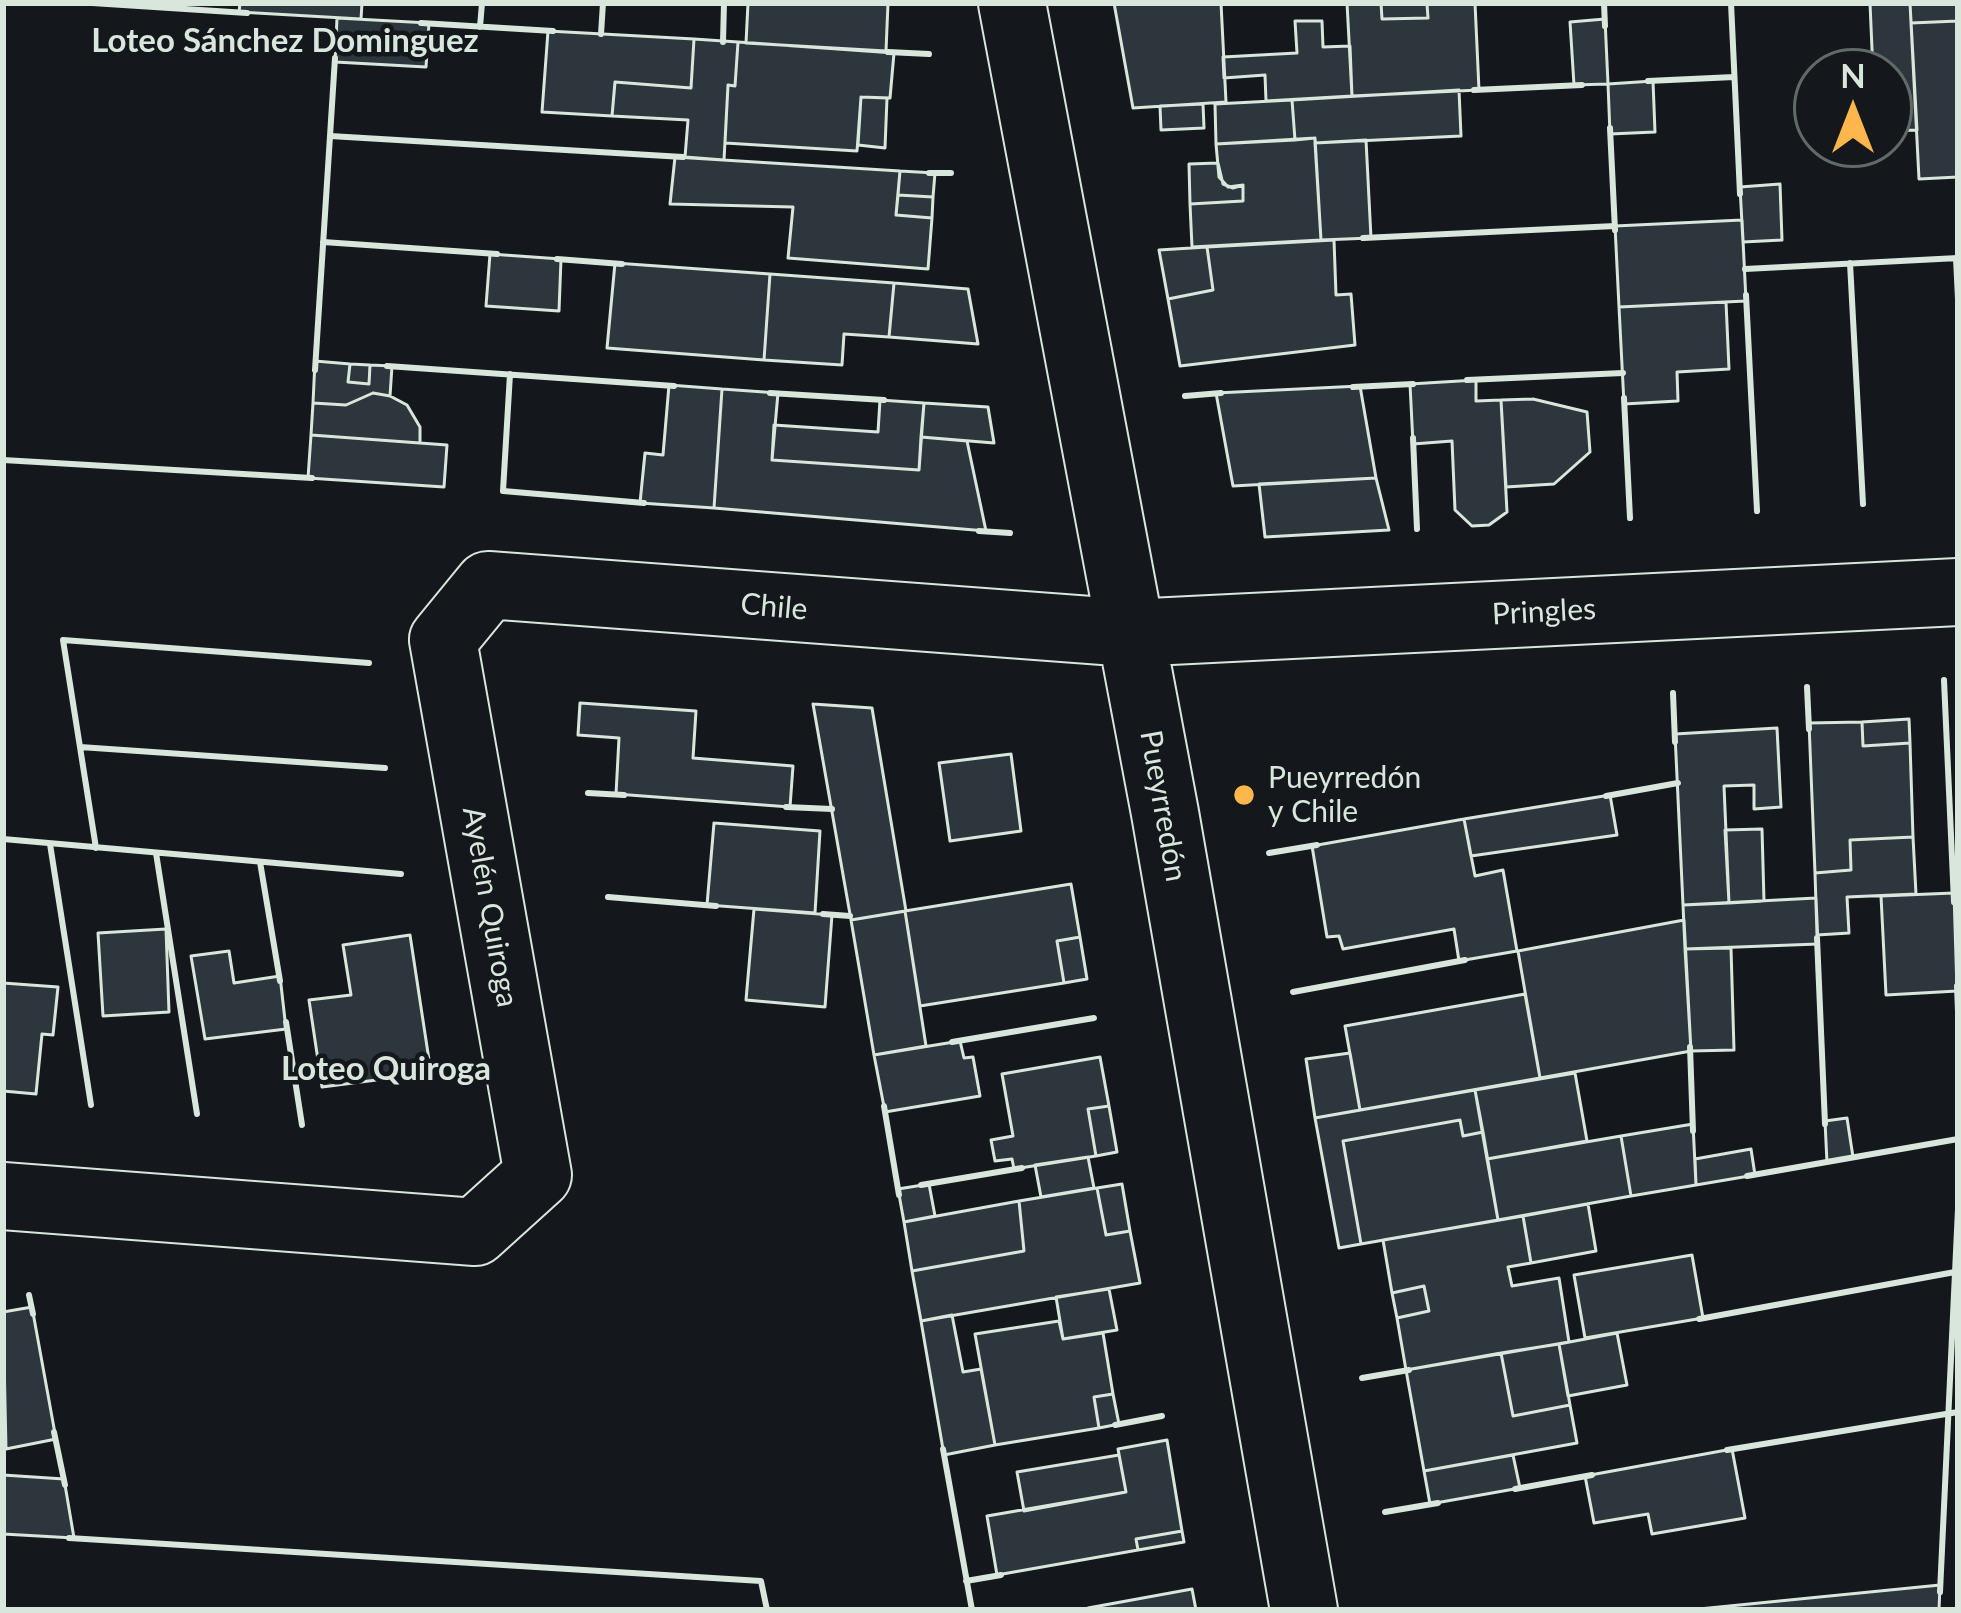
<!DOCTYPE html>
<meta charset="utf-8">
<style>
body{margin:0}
#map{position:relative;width:1961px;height:1613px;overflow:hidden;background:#14181c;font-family:Lato,sans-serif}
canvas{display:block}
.frame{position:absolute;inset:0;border:6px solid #d8e6dc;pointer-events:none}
.north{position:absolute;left:1793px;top:48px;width:120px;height:120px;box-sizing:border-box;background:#14181c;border:3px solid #626a69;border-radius:50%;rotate:0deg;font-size:33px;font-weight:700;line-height:48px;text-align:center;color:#d8e6dc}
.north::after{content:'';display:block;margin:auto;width:42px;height:54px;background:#ffb74d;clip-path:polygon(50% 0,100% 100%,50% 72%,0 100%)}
</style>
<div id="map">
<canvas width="1961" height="1613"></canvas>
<div class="frame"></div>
<div class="north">N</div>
</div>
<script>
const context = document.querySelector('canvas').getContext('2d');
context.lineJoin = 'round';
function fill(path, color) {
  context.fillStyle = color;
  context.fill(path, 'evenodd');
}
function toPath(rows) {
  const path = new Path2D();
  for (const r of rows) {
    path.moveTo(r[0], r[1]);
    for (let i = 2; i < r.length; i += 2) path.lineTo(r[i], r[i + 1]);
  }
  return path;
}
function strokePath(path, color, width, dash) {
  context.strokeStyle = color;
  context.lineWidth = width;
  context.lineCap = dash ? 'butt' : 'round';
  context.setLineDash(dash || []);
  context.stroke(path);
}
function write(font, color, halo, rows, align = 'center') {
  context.font = font + ' Lato,sans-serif';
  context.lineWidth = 9;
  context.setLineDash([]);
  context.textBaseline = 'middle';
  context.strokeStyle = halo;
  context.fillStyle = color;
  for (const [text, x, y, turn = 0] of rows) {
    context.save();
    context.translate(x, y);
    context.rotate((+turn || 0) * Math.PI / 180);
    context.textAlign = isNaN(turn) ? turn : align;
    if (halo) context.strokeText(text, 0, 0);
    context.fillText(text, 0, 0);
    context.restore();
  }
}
const building = toPath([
 [240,3,362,3,361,19,239,12,240,3],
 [748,3,888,3,886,51,746,43,748,3],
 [1114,3,1221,3,1226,102,1133,108,1114,3],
 [1347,3,1381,3,1382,19,1428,18,1427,4,1475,3,1479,90,1352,96,1347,3],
 [1381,3,1427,4,1428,18,1382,19,1381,3],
 [1870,3,1910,3,1917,130,1889,131,1889,72,1873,72,1870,3],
 [1910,3,1958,3,1958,21,1911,23,1910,3],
 [337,18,429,23,426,67,335,62,337,18],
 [1605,19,1608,84,1574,85,1570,22,1605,19],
 [1295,21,1322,21,1323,47,1350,46,1352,96,1266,101,1265,75,1224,78,1223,57,1297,53,1295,21],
 [1958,21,1958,177,1919,179,1911,23,1958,21],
 [548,31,694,39,691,88,615,82,612,116,542,112,548,31],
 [694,39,738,42,735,86,728,85,724,160,685,157,688,120,612,116,615,82,691,88,694,39],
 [738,42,894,53,890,98,861,97,857,151,725,143,728,85,735,86,738,42],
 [1653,81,1655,132,1610,134,1608,84,1653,81],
 [1459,90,1461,136,1315,143,1315,138,1295,140,1292,100,1459,90],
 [861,97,887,98,885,148,858,145,861,97],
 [1292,100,1295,140,1216,144,1215,104,1292,100],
 [1203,104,1204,128,1161,130,1160,106,1203,104],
 [1315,138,1321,240,1192,247,1190,204,1243,201,1243,185,1228,187,1219,177,1216,144,1315,138],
 [1366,140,1371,238,1321,240,1315,143,1366,140],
 [675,157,900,171,896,215,932,218,928,269,788,258,793,207,670,204,675,157],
 [1218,163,1223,184,1233,188,1243,185,1243,201,1190,204,1189,164,1218,163],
 [900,171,935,173,933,197,898,195,900,171],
 [1780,184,1782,240,1743,242,1740,187,1780,184],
 [898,195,933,197,932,218,896,215,898,195],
 [1742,220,1746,301,1619,307,1615,226,1742,220],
 [1334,240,1336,295,1351,294,1355,345,1180,366,1168,299,1213,290,1207,247,1334,240],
 [1207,247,1213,290,1168,299,1159,250,1207,247],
 [490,254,561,259,559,311,486,306,490,254],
 [615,263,770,274,764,360,607,348,615,263],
 [770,274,894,283,889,337,844,334,842,365,764,360,770,274],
 [894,283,968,289,978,344,889,337,894,283],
 [1726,302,1729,369,1677,372,1678,401,1624,404,1619,307,1726,302],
 [315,361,350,364,348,382,369,384,370,365,392,366,390,396,373,393,346,405,313,403,315,361],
 [350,364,370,365,369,384,348,382,350,364],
 [1476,380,1476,401,1501,400,1507,512,1489,525,1472,526,1455,510,1452,441,1413,444,1410,384,1476,380],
 [669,385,722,389,714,508,640,503,645,453,663,455,669,385],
 [1360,386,1376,478,1233,486,1216,393,1360,386],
 [722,389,778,393,772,460,919,470,921,437,967,441,986,531,714,508,722,389],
 [373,393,390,396,407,405,420,427,420,443,311,435,313,403,346,405,373,393],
 [1533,399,1587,412,1590,452,1554,484,1506,487,1501,400,1533,399],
 [880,400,924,403,919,470,772,460,774,425,878,432,880,400],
 [924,403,988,407,994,443,921,437,924,403],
 [311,435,447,445,444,487,308,478,311,435],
 [1376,478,1389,530,1265,537,1259,484,1376,478],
 [580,703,696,711,693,758,793,766,790,807,616,794,619,738,578,735,580,703],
 [813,704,872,708,906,911,851,920,813,704],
 [1909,719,1910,743,1863,746,1862,722,1909,719],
 [1862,722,1863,746,1910,743,1913,837,1850,840,1851,870,1815,873,1809,723,1862,722],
 [1777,728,1781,807,1754,809,1754,785,1724,786,1729,903,1683,905,1675,734,1777,728],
 [1011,754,1021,831,950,841,939,763,1011,754],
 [1610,795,1617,835,1471,856,1464,819,1610,795],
 [1464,819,1475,876,1503,870,1517,951,1459,961,1454,929,1343,949,1339,936,1327,937,1312,846,1464,819],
 [714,823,820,831,815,913,707,905,714,823],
 [1762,829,1764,901,1729,903,1725,830,1762,829],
 [1913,837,1916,894,1847,897,1849,933,1817,935,1815,873,1851,870,1850,840,1913,837],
 [1071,884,1080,937,1057,941,1064,983,920,1006,905,911,1071,884],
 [1954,893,1957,991,1886,995,1881,896,1954,893],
 [1816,898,1818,944,1685,949,1683,905,1816,898],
 [754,909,832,915,825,1007,746,1000,754,909],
 [905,911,926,1046,874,1055,851,920,905,911],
 [1684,920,1691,1051,1540,1078,1518,951,1684,920],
 [166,929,169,1012,103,1016,98,933,166,929],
 [410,935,431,1073,322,1087,309,1000,351,995,343,945,410,935],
 [1080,937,1087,979,1064,983,1057,941,1080,937],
 [1731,948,1734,1050,1691,1051,1685,949,1731,948],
 [229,951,234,983,280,976,286,1029,205,1039,191,956,229,951],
 [3,983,58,987,53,1035,42,1034,36,1094,3,1091,3,983],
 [1525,994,1540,1078,1360,1110,1345,1026,1525,994],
 [960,1041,964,1058,973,1057,980,1096,885,1112,874,1055,960,1041],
 [1350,1053,1360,1110,1315,1118,1306,1059,1350,1053],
 [1100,1057,1109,1106,1088,1109,1096,1156,1014,1169,1012,1159,995,1161,991,1140,1013,1136,1002,1074,1100,1057],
 [1575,1073,1587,1141,1487,1159,1475,1090,1575,1073],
 [1475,1090,1483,1132,1463,1136,1460,1120,1343,1141,1361,1244,1339,1248,1315,1118,1475,1090],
 [1109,1106,1117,1152,1096,1156,1088,1109,1109,1106],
 [1847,1118,1853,1157,1827,1163,1825,1121,1847,1118],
 [1460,1120,1463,1136,1483,1132,1498,1220,1361,1244,1343,1141,1460,1120],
 [1693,1124,1696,1185,1631,1196,1621,1136,1693,1124],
 [1621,1136,1631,1196,1498,1220,1487,1159,1621,1136],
 [1751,1149,1755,1175,1696,1185,1695,1159,1751,1149],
 [1088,1157,1094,1188,1041,1197,1035,1165,1088,1157],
 [929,1184,935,1216,904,1222,898,1189,929,1184],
 [1122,1184,1130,1231,1106,1235,1097,1188,1122,1184],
 [1097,1188,1106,1235,1130,1231,1140,1283,921,1321,912,1271,1024,1251,1019,1201,1097,1188],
 [1019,1201,1024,1251,912,1271,904,1222,1019,1201],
 [1588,1204,1596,1251,1531,1263,1523,1216,1588,1204],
 [1523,1216,1531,1263,1508,1267,1512,1286,1559,1278,1569,1342,1406,1370,1397,1318,1429,1311,1424,1286,1392,1293,1383,1240,1523,1216],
 [1692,1255,1703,1318,1585,1338,1574,1275,1692,1255],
 [1424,1286,1429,1311,1397,1318,1392,1293,1424,1286],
 [1109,1289,1117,1330,1063,1339,1056,1297,1109,1289],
 [32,1307,56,1439,6,1449,3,1312,32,1307],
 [952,1315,963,1372,981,1369,995,1445,944,1455,921,1321,952,1315],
 [1059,1321,1063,1339,1103,1333,1113,1394,1094,1397,1099,1428,995,1445,975,1334,1059,1321],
 [1617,1333,1627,1385,1568,1396,1559,1344,1617,1333],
 [1559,1344,1570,1405,1513,1416,1501,1353,1559,1344],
 [1501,1353,1513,1416,1570,1405,1577,1443,1424,1471,1406,1370,1501,1353],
 [1113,1394,1119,1424,1099,1428,1094,1397,1113,1394],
 [1167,1440,1182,1531,1136,1539,1138,1550,997,1575,987,1516,1126,1492,1118,1449,1167,1440],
 [1732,1449,1745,1518,1652,1534,1648,1514,1594,1523,1585,1476,1732,1449],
 [1119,1455,1126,1492,1024,1511,1017,1472,1119,1455],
 [1513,1455,1520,1488,1430,1504,1424,1471,1513,1455],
 [3,1475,64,1479,74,1538,3,1534,3,1475],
 [1182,1531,1184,1542,1138,1550,1136,1539,1182,1531],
 [1940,1585,1939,1610,1689,1610,1940,1585],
 [1192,1589,1196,1610,1088,1608,1192,1589]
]);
fill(building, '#2c363c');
strokePath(building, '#d8e6dc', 3);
const minor = toPath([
 [1012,3,1165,813,1304,1610],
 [3,1196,475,1232,538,1175,443,640,488,585,1130,633,1958,592]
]);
strokePath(minor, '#d8e6dc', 70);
strokePath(minor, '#14181c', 66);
strokePath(toPath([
 [92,3,247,13],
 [1604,3,1605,26],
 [1731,3,1740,194],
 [421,23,553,31],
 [480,27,482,3],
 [601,34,603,3],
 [723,42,724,3],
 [888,52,929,54],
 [1648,81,1734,77],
 [1474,90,1582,85],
 [1610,128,1615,230],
 [330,136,683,157],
 [929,173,951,173],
 [1363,238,1615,226],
 [323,242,497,254],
 [1956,258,1958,299],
 [557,259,622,264],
 [1850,263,1863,504],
 [1745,269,1958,258],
 [1746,295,1757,511],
 [387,366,674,386],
 [315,370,335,58],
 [510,374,503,491,644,503],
 [1467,380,1623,373],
 [1353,387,1413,384],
 [770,393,884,400],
 [1185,396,1221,393],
 [1624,398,1630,518],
 [1413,438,1417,529],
 [3,460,312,478],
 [979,531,1010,533],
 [1944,680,1954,902],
 [1807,687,1809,729],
 [1673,693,1675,742],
 [80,747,385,768],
 [588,793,624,795],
 [1606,796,1678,783],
 [786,807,832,809],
 [3,839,401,874],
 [50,844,91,1105],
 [96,848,63,640,369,663],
 [156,853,197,1114],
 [1269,853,1317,845],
 [260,862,280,981],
 [608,897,716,906],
 [823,914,850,916],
 [1817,938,1825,1124],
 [1957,986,1958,1012],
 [1293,992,1465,960],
 [286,1022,302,1125],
 [952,1042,1094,1018],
 [1690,1047,1693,1131],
 [884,1106,899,1195],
 [1747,1176,1958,1139],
 [921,1185,1022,1168],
 [29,1295,33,1314],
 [1699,1319,1955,1272],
 [1362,1378,1409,1370],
 [1115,1425,1162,1416],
 [54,1432,65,1485],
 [943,1449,972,1610],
 [1727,1450,1958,1412],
 [1515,1489,1592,1475],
 [1385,1512,1438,1503],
 [69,1538,761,1581,767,1610],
 [966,1581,1001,1575],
 [1940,1592,1958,1209]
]), '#d8e6dc', 6);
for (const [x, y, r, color] of [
 [1244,795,12,"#ffb74d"]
]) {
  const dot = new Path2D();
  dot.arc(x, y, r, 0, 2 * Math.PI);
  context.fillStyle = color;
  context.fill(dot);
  strokePath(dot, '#14181c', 4.5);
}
write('30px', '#d8e6dc', '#14181c', [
 ["Chile",774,607,5],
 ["Pringles",1544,612,-3],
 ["Pueyrredón",1163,806,80],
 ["Ayelén Quiroga",490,907,80]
]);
write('30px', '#d8e6dc', '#14181c', [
 ["Pueyrredón",1268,778],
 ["y Chile",1268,812]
], 'left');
write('bold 33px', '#d8e6dc', '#14181c', [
 ["Loteo Sánchez Dominguez",285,41],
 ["Loteo Quiroga",386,1069]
]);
</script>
